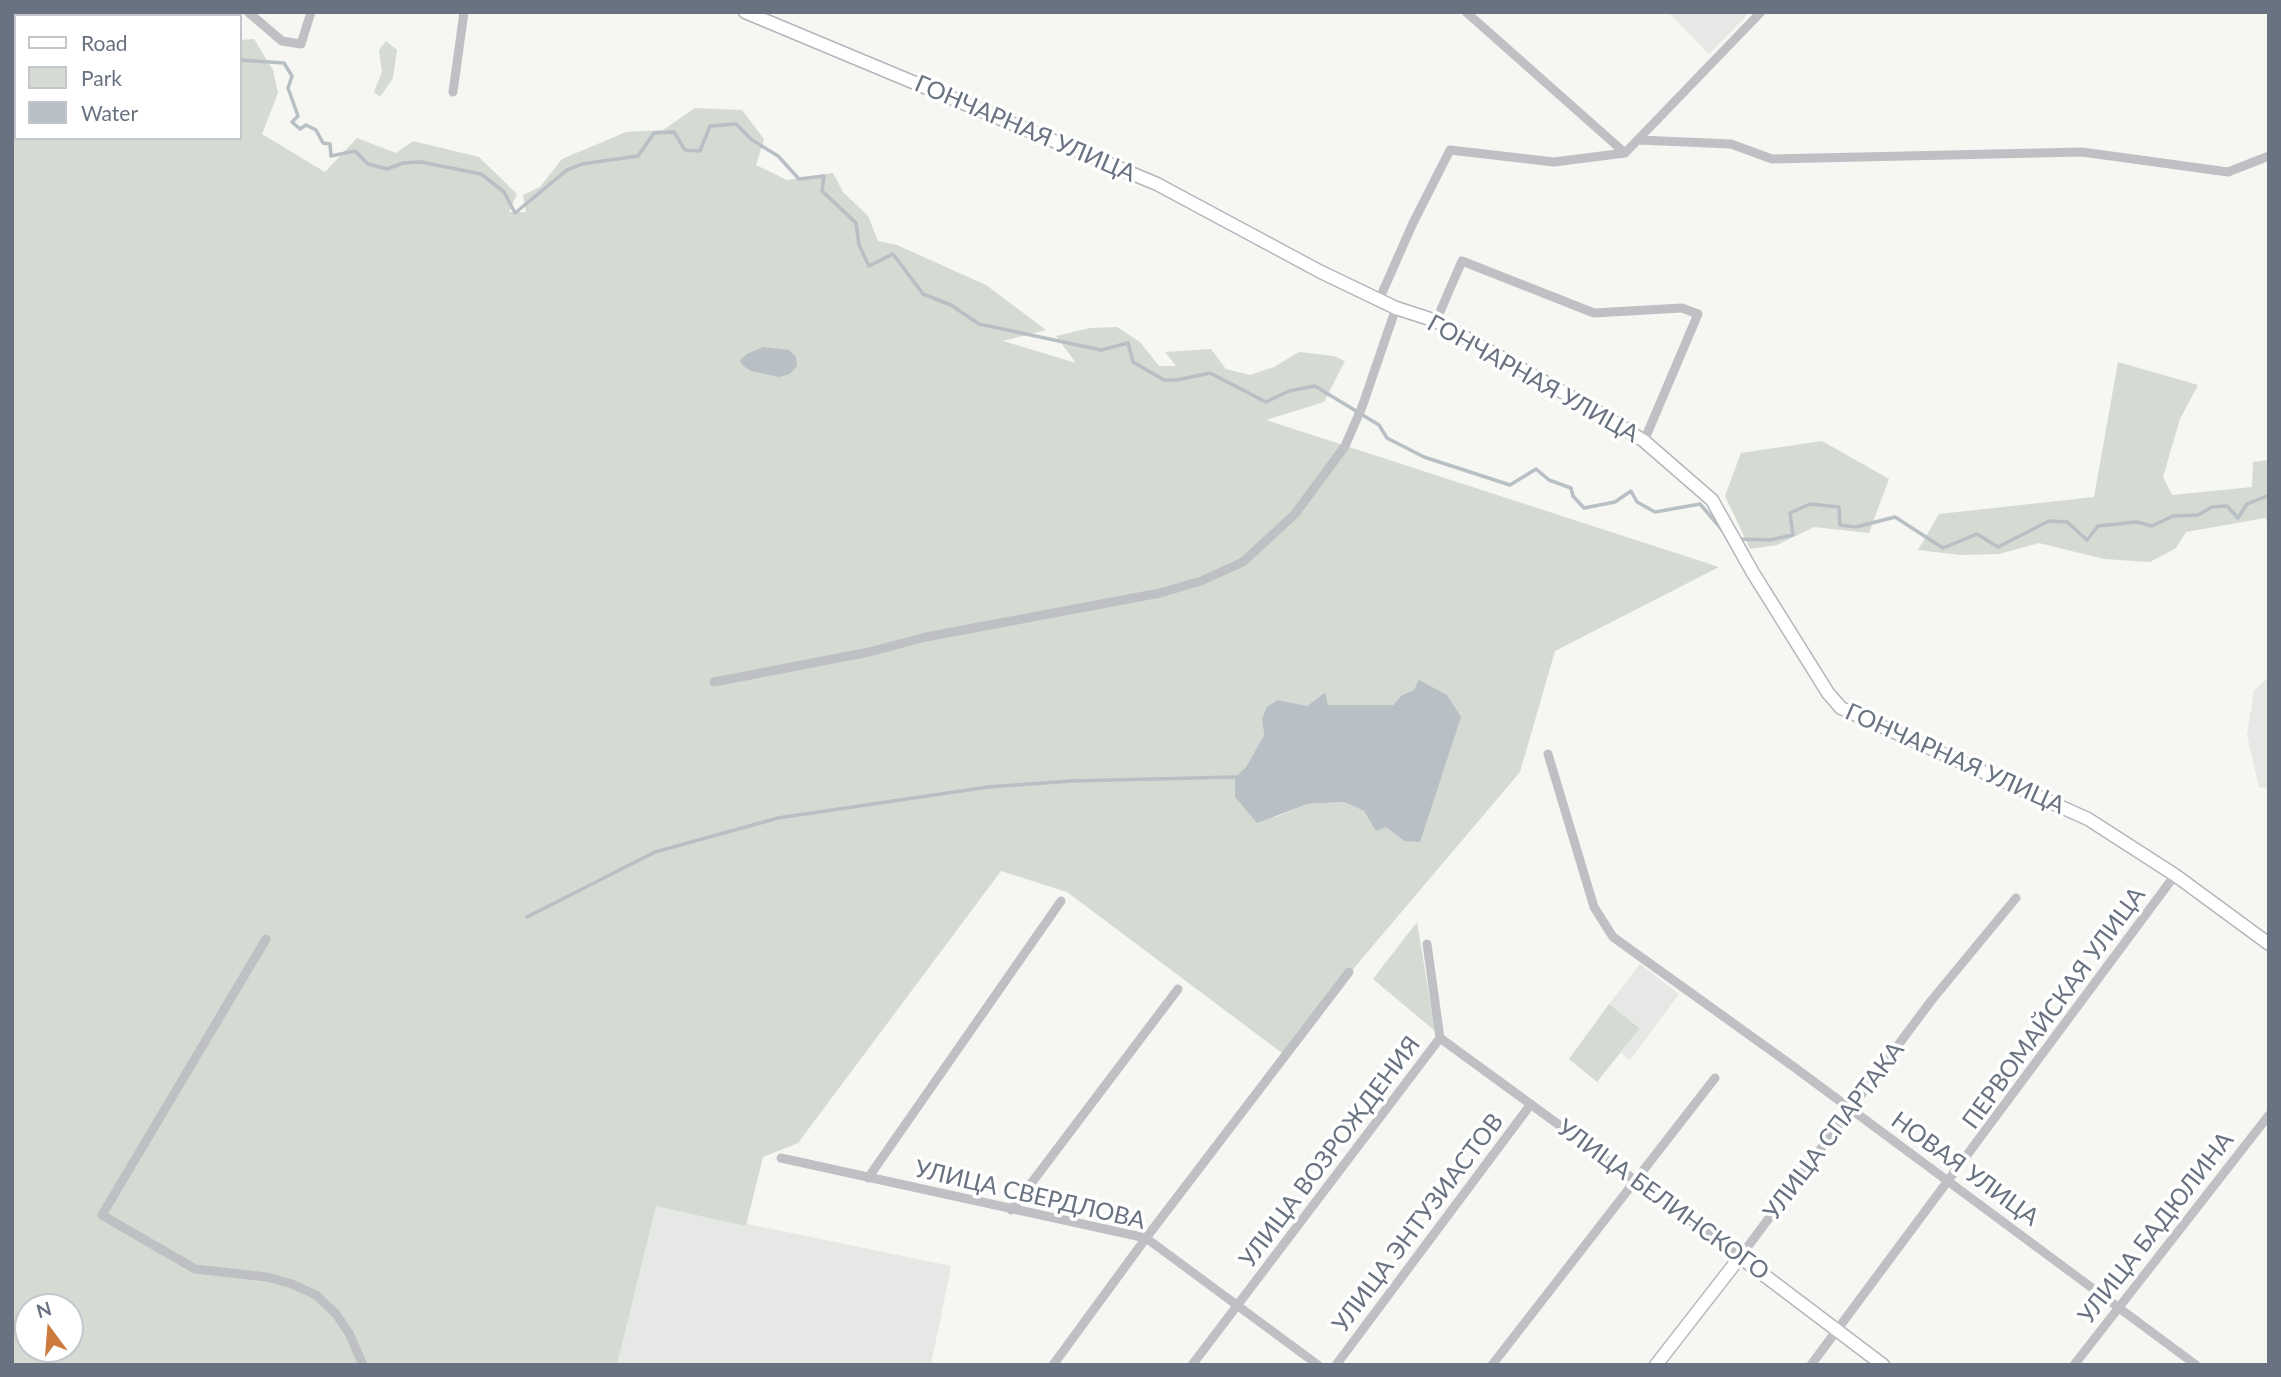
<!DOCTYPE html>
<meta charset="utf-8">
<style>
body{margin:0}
#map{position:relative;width:2281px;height:1377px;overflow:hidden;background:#f6f6f3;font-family:Lato,sans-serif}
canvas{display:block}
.frame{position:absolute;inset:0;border:14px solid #697280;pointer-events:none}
.legend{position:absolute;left:14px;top:14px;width:228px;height:126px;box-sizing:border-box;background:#fff;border:2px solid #c3c7cc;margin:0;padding:9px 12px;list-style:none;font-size:21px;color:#697280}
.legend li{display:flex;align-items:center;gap:14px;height:35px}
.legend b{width:35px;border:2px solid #c3c7cc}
.north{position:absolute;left:14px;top:1293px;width:70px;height:70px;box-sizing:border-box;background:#fff;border:2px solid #c3c7cc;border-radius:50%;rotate:344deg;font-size:19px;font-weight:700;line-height:28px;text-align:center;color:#697280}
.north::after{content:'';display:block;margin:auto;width:24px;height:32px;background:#cc7a3d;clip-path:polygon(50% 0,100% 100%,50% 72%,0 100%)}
</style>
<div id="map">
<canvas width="2281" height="1377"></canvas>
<div class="frame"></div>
<ul class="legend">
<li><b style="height:9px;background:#fff"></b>Road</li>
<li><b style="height:19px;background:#d5dad3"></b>Park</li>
<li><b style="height:19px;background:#b8bfc5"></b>Water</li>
</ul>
<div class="north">N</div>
</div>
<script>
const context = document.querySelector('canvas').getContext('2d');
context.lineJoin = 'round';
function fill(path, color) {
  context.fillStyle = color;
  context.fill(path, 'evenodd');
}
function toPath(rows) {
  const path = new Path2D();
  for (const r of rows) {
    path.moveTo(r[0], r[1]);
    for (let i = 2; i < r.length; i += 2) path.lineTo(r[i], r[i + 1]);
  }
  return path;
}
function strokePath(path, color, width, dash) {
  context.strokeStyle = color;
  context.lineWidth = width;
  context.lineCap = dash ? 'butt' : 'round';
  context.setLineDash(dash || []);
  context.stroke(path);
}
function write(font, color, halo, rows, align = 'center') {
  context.font = font + ' Lato,sans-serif';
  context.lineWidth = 7;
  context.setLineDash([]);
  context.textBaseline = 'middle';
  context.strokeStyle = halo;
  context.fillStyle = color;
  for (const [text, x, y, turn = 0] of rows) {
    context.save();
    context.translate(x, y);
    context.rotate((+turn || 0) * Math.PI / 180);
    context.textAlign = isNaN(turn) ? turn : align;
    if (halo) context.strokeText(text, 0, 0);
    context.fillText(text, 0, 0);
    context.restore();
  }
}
fill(toPath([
 [1668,12,1750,12,1709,54],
 [2269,676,2269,789,2259,787,2247,735,2254,691],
 [1640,964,1679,994,1630,1060,1621,1053,1640,1027,1609,1004],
 [656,1205,951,1266,931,1365,617,1365]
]), '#e6e8e6');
fill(toPath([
 [12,12,196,12,199,16,16,16,16,138,240,138,240,40,254,39,273,70,278,93,262,134,325,172,357,138,396,153,413,141,479,157,517,194,509,212,526,212,523,195,540,187,562,159,626,132,663,130,695,108,742,110,764,139,756,165,787,180,833,173,843,192,868,216,878,241,897,245,986,285,1046,330,1003,341,1076,363,1056,336,1090,328,1117,327,1140,342,1159,366,1176,366,1165,352,1211,349,1226,369,1250,375,1274,367,1299,352,1334,356,1345,361,1324,402,1266,420,1719,567,1555,651,1520,772,1282,1053,1067,892,1001,871,798,1143,763,1157,746,1226,656,1206,617,1365,12,1365],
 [1414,690,1404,841,1386,827,1376,830,1364,811,1344,802,1308,804,1275,817,1235,777,1246,767,1264,735,1262,719,1278,700,1307,706,1324,692,1328,705,1393,705,1402,695],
 [28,1307,70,1307,70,1349,28,1349],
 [386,41,397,50,393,78,380,97,374,92,382,72,379,50],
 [2118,362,2198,385,2180,419,2163,477,2172,495,2252,487,2253,462,2269,460,2269,525,2265,518,2186,532,2176,548,2150,562,2104,559,2039,543,1999,554,1961,555,1918,550,1939,514,2094,497],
 [1822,441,1889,479,1869,533,1814,527,1777,545,1750,549,1725,496,1741,453],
 [1417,922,1435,1031,1373,979],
 [1609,1004,1640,1028,1597,1082,1569,1059]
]), '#d5dad3');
fill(toPath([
 [763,347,789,350,796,357,797,366,790,374,779,377,751,371,742,365,740,360,747,354],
 [1419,680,1447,695,1461,717,1420,842,1404,841,1386,827,1376,831,1364,811,1344,802,1308,804,1257,823,1235,797,1235,777,1246,767,1264,735,1262,719,1267,707,1278,700,1307,706,1325,692,1328,705,1393,705,1402,695,1414,690]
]), '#b8bfc5');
strokePath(toPath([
 [163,12,164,16],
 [240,60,284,63,292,76,288,88,298,116,292,122,300,129,306,125,316,130,323,143,330,144,331,156,355,151,368,164,387,169,403,163,421,162,481,174,504,192,515,213,567,170,582,164,638,156,654,133,674,132,685,150,700,151,710,126,736,124,752,140,778,156,799,179,824,176,822,191,856,223,859,245,869,266,893,254,923,294,951,305,979,324,1101,350,1128,343,1133,362,1164,380,1177,380,1210,373,1266,402,1289,391,1315,386,1379,425,1387,438,1424,457,1510,485,1536,469,1549,480,1571,488,1573,496,1584,508,1615,502,1631,491,1637,502,1655,512,1700,504,1730,539],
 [1738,539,1770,540,1793,535,1790,513,1810,504,1839,507,1840,525,1856,527,1895,517,1943,548,1977,534,1998,547,2049,521,2067,522,2087,540,2098,526,2137,522,2152,526,2173,516,2198,515,2212,507,2227,506,2238,518,2247,504,2269,495],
 [527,917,655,852,778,818,988,787,1071,781,1235,777]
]), '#b8bfc5', 3.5);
const secondary = toPath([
 [745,12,1157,184,1321,272,1396,308,1436,321,1598,412,1644,441,1712,500,1753,573,1828,693,1841,708,2088,819,2175,875,2269,944],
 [1656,1365,1740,1257,1883,1365]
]);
strokePath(secondary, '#b3b6bb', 15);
strokePath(toPath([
 [248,12,282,41,301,44,311,12],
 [1466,12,1625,153],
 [453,92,464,12],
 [1639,140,1731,144,1772,159,2082,152,2228,172,2269,156],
 [1379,300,1413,223,1450,150,1554,162,1625,153,1761,12],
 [1436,321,1462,261,1594,313,1682,308,1698,314,1644,441],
 [714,682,869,652,926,637,1160,593,1201,581,1243,562,1295,514,1345,446,1362,407,1396,308],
 [1548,754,1594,907,1613,937,1794,1067,2196,1365],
 [266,939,102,1215,195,1269,267,1277,292,1284,316,1295,336,1314,349,1333,363,1365],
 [1440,1038,1740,1257,1931,1001,2016,898],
 [781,1158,1146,1238,1318,1365],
 [868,1178,1061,901],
 [1011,1210,1178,989],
 [1053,1365,1146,1238,1349,972],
 [1192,1365,1440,1038,1427,944],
 [1336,1365,1531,1104],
 [1492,1365,1715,1078],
 [1811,1365,2175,875],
 [2074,1365,2269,1115]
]), '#bec0c4', 9);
strokePath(secondary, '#fff', 12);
write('24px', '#697280', '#fff', [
 ["ГОНЧАРНАЯ УЛИЦА",1025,129,23],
 ["ГОНЧАРНАЯ УЛИЦА",1533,379,29],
 ["ГОНЧАРНАЯ УЛИЦА",1955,759,24],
 ["ПЕРВОМАЙСКАЯ УЛИЦА",2054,1008,-54],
 ["УЛИЦА СПАРТАКА",1834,1131,-53],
 ["УЛИЦА ВОЗРОЖДЕНИЯ",1330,1152,-53],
 ["НОВАЯ УЛИЦА",1965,1169,36],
 ["УЛИЦА СВЕРДЛОВА",1030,1195,13],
 ["УЛИЦА БЕЛИНСКОГО",1663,1200,36],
 ["УЛИЦА ЭНТУЗИАСТОВ",1418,1223,-53],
 ["УЛИЦА БАДЮЛИНА",2156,1228,-52]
]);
</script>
